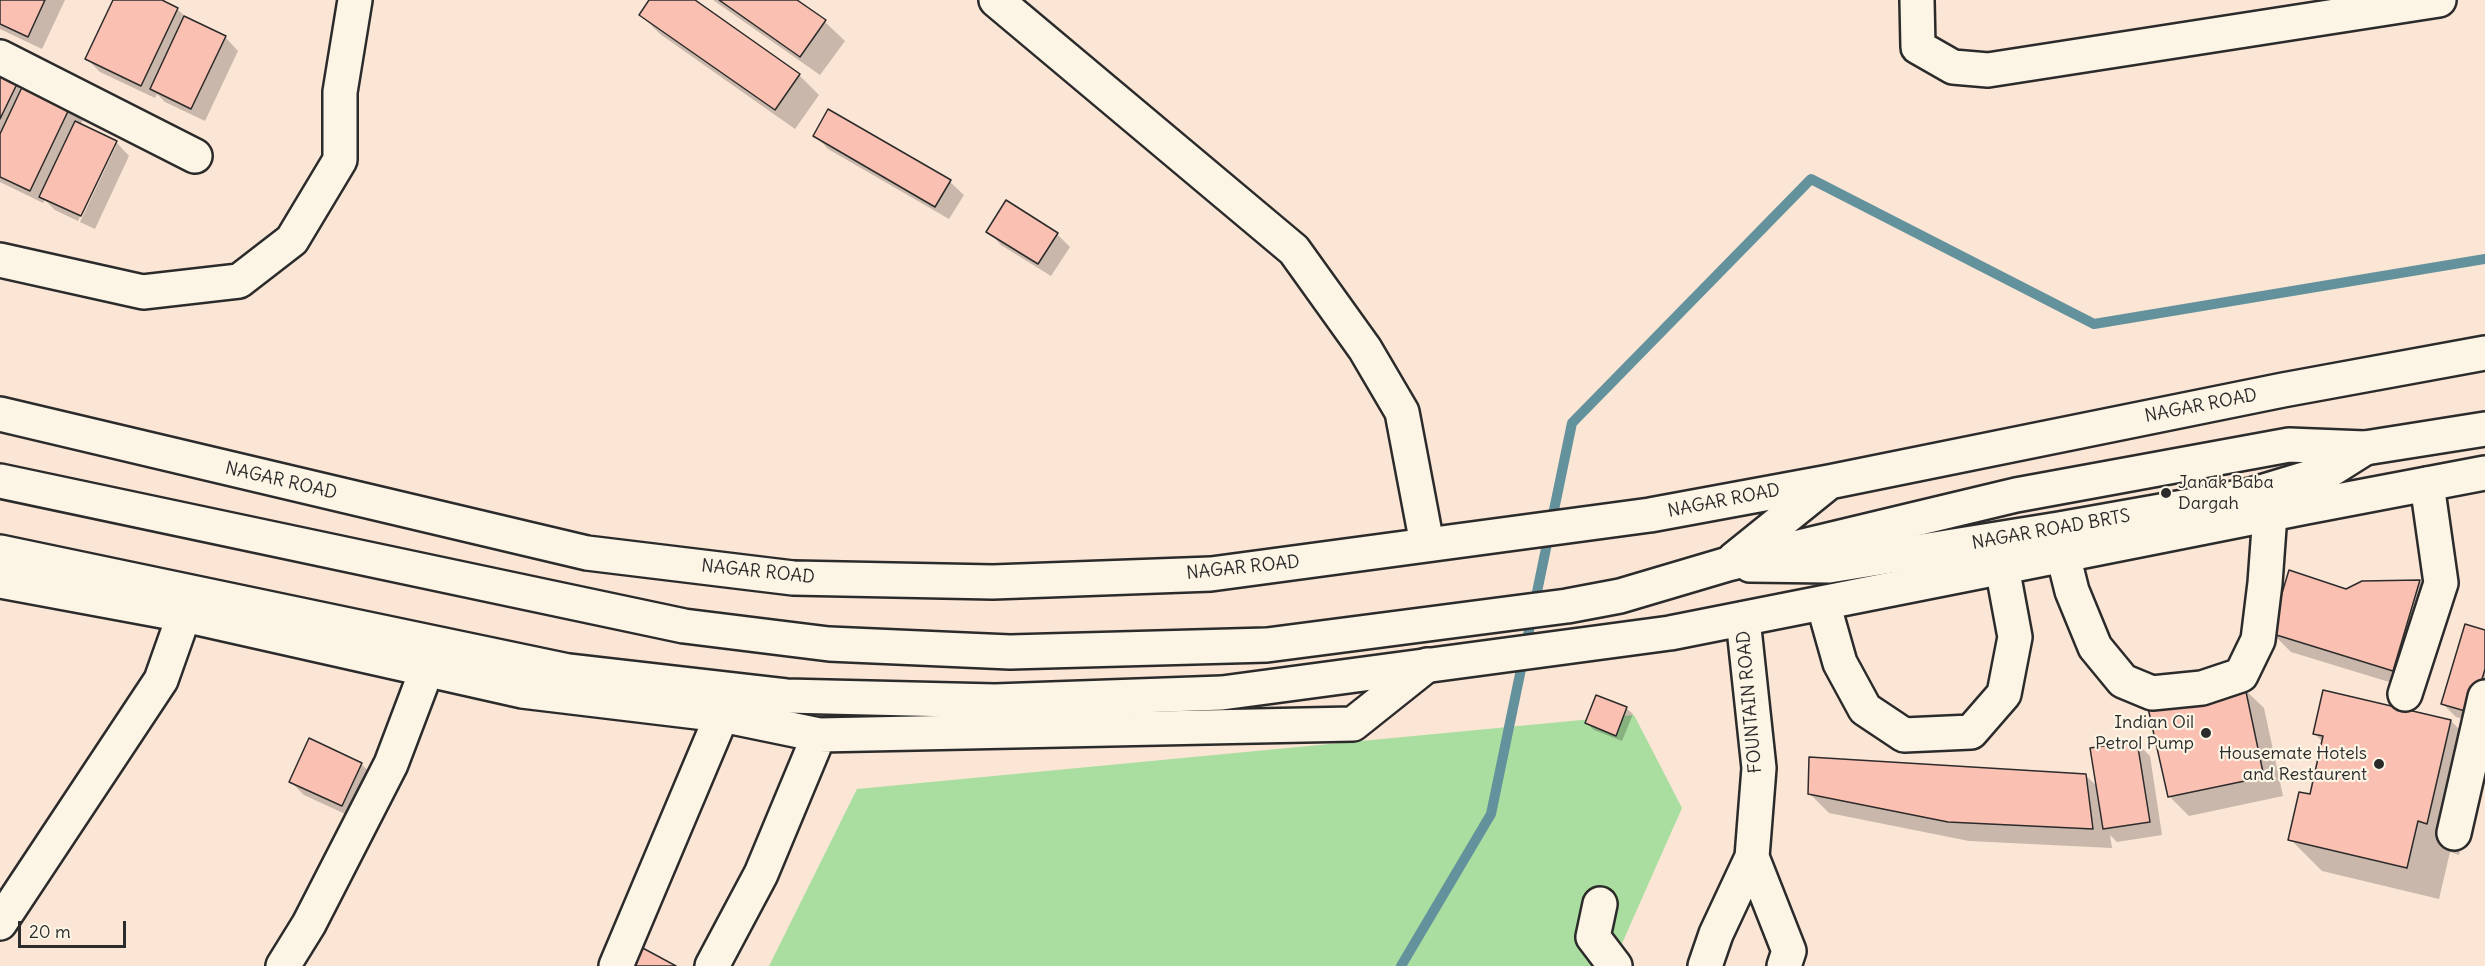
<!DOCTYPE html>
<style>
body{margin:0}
#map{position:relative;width:2485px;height:966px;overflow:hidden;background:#fbe5d5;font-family:Delius,sans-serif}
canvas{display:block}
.scale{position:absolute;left:18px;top:921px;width:108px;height:27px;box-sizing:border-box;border:3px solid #2b2b2b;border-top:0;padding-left:8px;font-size:18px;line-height:21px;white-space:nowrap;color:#2b2b2b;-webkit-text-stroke:4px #fcf5e5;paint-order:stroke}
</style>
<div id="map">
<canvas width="2485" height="966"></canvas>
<div class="scale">20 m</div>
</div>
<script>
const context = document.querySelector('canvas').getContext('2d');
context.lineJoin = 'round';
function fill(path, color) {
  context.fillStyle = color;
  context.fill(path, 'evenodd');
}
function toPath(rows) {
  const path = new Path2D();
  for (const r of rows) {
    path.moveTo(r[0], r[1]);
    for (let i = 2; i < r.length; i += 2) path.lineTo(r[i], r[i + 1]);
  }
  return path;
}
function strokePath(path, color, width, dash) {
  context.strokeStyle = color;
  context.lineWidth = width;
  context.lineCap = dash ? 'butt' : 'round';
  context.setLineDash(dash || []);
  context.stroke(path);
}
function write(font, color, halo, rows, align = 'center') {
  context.font = font + ' Delius,sans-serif';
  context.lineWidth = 4.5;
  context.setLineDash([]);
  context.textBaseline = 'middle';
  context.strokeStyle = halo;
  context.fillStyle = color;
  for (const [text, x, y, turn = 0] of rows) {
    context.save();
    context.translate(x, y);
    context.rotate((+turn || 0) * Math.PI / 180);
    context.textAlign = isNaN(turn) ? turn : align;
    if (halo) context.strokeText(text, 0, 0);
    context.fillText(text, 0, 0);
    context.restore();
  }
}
fill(toPath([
 [1634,715,1682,808,1612,966,769,966,857,789]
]), '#aadea0');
fill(toPath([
 [0,0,65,0,42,49,0,29],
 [114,0,158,0,177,9,188,19,225,37,238,51,205,121,165,102,157,94,155,98,100,72,86,58],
 [651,0,693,0,799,75,819,95,795,129,660,34,641,15],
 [713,0,794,0,825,22,845,41,820,75],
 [0,77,16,85,22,91,70,106,83,120,80,125,116,142,129,156,95,229,80,222,116,146,113,146,78,221,55,210,45,200,43,203,0,182],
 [829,111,950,182,964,195,949,219,828,149,815,135],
 [988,231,1057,234,1070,247,1051,276,1001,245],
 [2420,581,2439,601,2412,689,2291,652,2272,633,2363,583],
 [2485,632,2485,725,2456,717,2443,704],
 [2244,689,2264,708,2283,796,2189,816,2169,796],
 [1626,708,1633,714,1622,741,1594,730,1587,723],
 [2451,721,2483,753,2459,855,2450,852,2439,899,2322,871,2290,839,2311,796,2323,742,2314,733],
 [2137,743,2150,756,2162,835,2117,842,2110,835,2112,848,1969,841,1829,813,1810,794,2085,775,2098,787],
 [361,764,375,777,356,819,304,795,291,782]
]), '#0003');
strokePath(toPath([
 [1401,966,1491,814,1572,423,1811,179,2094,324,2485,259]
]), '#63929c', 10);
const building = toPath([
 [0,0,45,0,28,37,0,24,0,0],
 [113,0,162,0,178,8,141,86,85,59,113,0],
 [649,0,695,0,800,74,775,110,639,15,649,0],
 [719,0,797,0,826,20,800,57,719,0],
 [184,16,226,36,191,109,150,89,184,16],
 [0,76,17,84,0,119,0,76],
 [24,83,71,105,30,191,0,177,0,134,24,83],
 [828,109,951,180,935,207,813,136,828,109],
 [75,121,117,141,81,216,39,197,75,121],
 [1006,200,1058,233,1038,264,986,232,1006,200],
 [2289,570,2346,589,2362,581,2420,580,2393,671,2270,633,2289,570],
 [2465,624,2485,630,2485,669,2472,713,2441,704,2465,624],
 [2245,687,2264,777,2168,797,2148,708,2245,687],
 [2323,690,2451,720,2427,824,2418,821,2407,868,2288,840,2299,792,2310,794,2323,736,2313,734,2323,690],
 [1596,695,1627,707,1616,736,1585,723,1596,695],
 [309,738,362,763,342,806,289,782,309,738],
 [2137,741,2150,822,2103,829,2090,748,2137,741],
 [1809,757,2086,774,2093,829,1948,822,1808,794,1809,757],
 [639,946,676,966,628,966,639,946]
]);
fill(building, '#fac0b1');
strokePath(building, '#2b2b2b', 1.5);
const minor = toPath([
 [996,0,1294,250,1365,349,1402,412,1427,544],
 [1917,0,1918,47,1953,67,1988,70,2439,0],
 [0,57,195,156],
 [0,260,143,292,239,281,292,240,340,160,340,92,355,0],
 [2063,555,2072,591,2095,647,2123,681,2152,693,2202,688,2241,675,2258,640,2265,583,2270,514],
 [1750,565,1829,566,2059,529,2251,495,2327,472,2365,448],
 [0,581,184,615,522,691,722,715,819,735,1353,724,1427,665],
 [1823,603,1840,663,1865,709,1904,735,1971,732,2004,694,2015,637,2002,567],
 [2405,694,2441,583,2427,484],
 [2454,833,2485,697],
 [1752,857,1789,951,1784,966],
 [1600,904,1593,937,1615,966],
 [0,923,161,680,184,615],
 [283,966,309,924,391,764,427,669],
 [616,966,722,715],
 [712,966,761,874,819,735],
 [1705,966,1716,934,1752,857,1759,768,1743,619]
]);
const highway = toPath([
 [0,414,587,553,793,578,993,582,1211,574,1650,515,1829,482,2283,390,2485,353],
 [0,481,684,626,829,644,1010,652,1267,645,1567,606,1620,596,1728,564,2016,495,2289,445,2365,448,2485,429],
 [0,552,568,671,786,696,995,701,1222,693,1670,633,2306,507,2485,473],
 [1734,559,1827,484]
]);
strokePath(minor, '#2b2b2b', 38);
strokePath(highway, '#2b2b2b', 38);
strokePath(minor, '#fcf5e5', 33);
strokePath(highway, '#fcf5e5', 33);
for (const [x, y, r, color] of [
 [2166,493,6,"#2b2b2b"],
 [2206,733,6,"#2b2b2b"],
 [2379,764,6,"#2b2b2b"]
]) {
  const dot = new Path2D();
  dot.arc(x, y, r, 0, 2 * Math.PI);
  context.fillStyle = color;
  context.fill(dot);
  strokePath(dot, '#fcf5e5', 2);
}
write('18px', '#2b2b2b', '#fcf5e5', [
 ["NAGAR ROAD",2201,406,-11],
 ["NAGAR ROAD",281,481,13],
 ["NAGAR ROAD",1724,501,-11],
 ["NAGAR ROAD BRTS",2051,530,-10],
 ["NAGAR ROAD",1243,568,-6],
 ["NAGAR ROAD",758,572,6],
 ["FOUNTAIN ROAD",1750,702,-95]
]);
write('18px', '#2b2b2b', '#fcf5e5', [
 ["Janak Baba",2178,483,"left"],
 ["Dargah",2178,504,"left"],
 ["Indian Oil",2194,723],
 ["Petrol Pump",2194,744],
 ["Housemate Hotels",2367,754],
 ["and Restaurent",2367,775]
], 'right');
</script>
